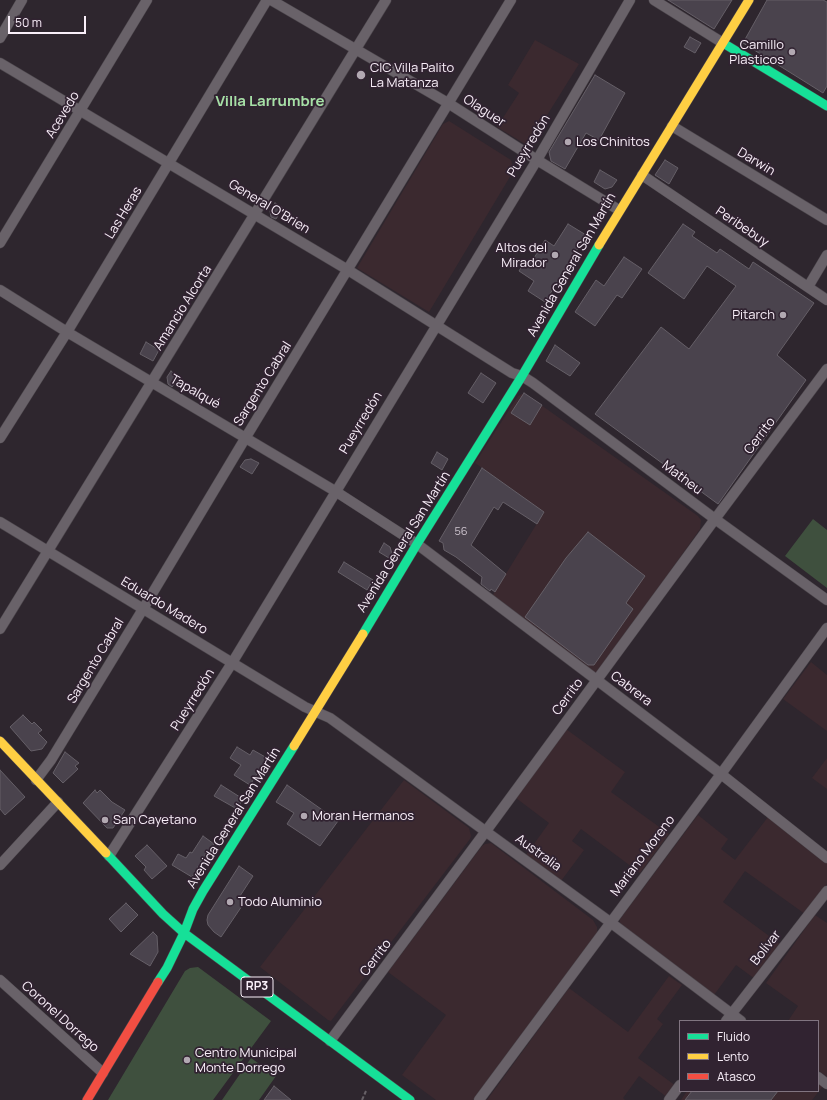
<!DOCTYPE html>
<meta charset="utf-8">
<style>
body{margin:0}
#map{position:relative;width:827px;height:1100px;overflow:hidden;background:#2e262e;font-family:Manrope,sans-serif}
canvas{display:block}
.legend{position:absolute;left:679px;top:1020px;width:140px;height:72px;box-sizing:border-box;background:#312331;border:1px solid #817581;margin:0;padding:5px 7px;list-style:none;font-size:12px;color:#f9eff9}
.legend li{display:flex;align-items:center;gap:8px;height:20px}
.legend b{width:20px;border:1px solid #817581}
.scale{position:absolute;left:8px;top:16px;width:78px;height:18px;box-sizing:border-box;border:2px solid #f9eff9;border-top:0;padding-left:5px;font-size:12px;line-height:14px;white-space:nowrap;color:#f9eff9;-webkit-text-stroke:3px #312331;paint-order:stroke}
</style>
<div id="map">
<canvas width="827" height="1100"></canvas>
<ul class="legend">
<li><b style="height:5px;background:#16e098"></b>Fluido</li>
<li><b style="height:5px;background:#ffcf43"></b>Lento</li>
<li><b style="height:5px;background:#f24e42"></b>Atasco</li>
</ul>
<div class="scale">50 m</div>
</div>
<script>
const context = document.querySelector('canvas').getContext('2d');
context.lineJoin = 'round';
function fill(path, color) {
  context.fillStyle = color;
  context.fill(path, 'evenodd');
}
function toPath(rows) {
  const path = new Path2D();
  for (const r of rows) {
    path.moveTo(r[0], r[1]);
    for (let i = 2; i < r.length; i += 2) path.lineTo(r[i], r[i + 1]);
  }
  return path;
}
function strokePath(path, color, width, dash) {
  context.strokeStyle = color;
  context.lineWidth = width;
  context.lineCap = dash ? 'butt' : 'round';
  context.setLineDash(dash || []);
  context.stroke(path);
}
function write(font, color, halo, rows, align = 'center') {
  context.font = font + ' Manrope,sans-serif';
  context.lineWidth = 3.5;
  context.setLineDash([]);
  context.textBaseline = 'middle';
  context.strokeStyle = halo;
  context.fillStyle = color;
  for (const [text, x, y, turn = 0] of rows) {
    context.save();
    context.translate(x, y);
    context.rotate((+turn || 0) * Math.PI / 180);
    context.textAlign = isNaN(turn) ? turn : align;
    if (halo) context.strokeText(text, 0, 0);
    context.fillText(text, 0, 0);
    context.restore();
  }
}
fill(toPath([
 [535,40,579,64,531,141,525,144,497,127,519,93,508,85],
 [449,121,511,160,514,170,429,312,357,268,443,124],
 [524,393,698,516,701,520,700,529,599,672,596,674,491,598,544,512,475,463,518,396],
 [811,662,827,675,827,731,783,699],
 [566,729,625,772,611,792,669,834,640,873,581,829,572,841,584,850,561,881,526,855,549,823,516,798],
 [827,758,827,789,812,778],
 [404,780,469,828,471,836,470,839,331,1021,328,1020,260,967],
 [698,815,728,839,721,849,735,860,768,817,827,863,827,884,805,914,745,871,723,902,780,944,755,979,736,965,714,995,621,925,620,922,620,919],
 [491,843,593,920,597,927,597,933,473,1100,436,1100,402,1075,446,1015,388,972,482,846,485,844],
 [815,915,827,923,827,1077,818,1070,818,1021,788,1021,798,1006,766,983],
 [669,976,682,985,657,1019,663,1024,638,1058,676,1086,668,1098,639,1076,623,1098,625,1100,487,1100,569,988,628,1032],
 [818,1082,823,1086,812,1100,681,1100,687,1091,818,1091]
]), '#3b292f');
fill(toPath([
 [813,519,827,530,827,588,785,556],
 [198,967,271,1021,213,1100,108,1100,185,971,190,968],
 [251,1058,276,1076,259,1100,222,1100]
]), '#3f503e');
const building = toPath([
 [668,0,732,0,714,29,668,0],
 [767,0,823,0,827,2,827,86,823,93,743,43,767,0],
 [690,37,701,43,695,53,684,47,690,37],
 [595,75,625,93,599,140,586,133,565,169,551,161,549,152,595,75],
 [665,160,678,168,669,184,655,175,665,160],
 [600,170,617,180,612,187,605,189,594,182,600,170],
 [275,203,283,208,276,219,271,217,270,211,275,203],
 [568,224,586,235,545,302,528,291,534,281,519,271,526,260,531,263,545,240,554,246,568,224],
 [683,224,695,232,692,236,717,253,720,249,749,269,753,262,814,303,777,355,806,380,718,504,595,414,661,327,689,349,736,286,707,266,684,299,648,273,683,224],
 [624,257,642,269,622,298,617,295,595,326,575,312,596,280,604,286,624,257],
 [146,342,159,350,153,361,140,354,146,342],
 [555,345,580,363,570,376,546,361,555,345],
 [171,371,179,378,172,387,168,384,167,377,171,371],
 [481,373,496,383,483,403,468,393,481,373],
 [524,393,542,405,530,425,511,413,524,393],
 [437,452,448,459,442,470,431,463,437,452],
 [251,459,259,463,252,474,240,467,245,460,251,459],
 [482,468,544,512,537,524,503,502,498,510,494,507,471,545,506,574,495,592,491,589,490,591,481,584,482,577,456,557,444,550,443,543,439,541,482,468],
 [588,532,645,576,626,603,633,609,594,665,588,665,525,617,566,558,588,532],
 [384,543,390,547,394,561,379,552,384,543],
 [344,562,373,580,367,590,338,572,344,562],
 [23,715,32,724,34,722,42,730,38,733,47,742,42,749,31,751,10,727,23,715],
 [237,747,250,755,253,750,267,758,250,785,234,775,241,765,230,758,237,747],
 [65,752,79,763,75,766,78,769,63,783,53,773,65,752],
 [0,770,25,797,5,815,0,809,0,770],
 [221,785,243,799,237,809,214,796,221,785],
 [287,785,338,821,320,846,287,824,294,813,276,802,287,785],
 [95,790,97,793,100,790,112,802,125,810,113,828,107,828,83,803,95,790],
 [203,836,214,844,207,854,206,853,192,877,172,865,178,854,186,858,190,852,192,853,203,836],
 [147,845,167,866,152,879,144,870,146,867,135,856,147,845],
 [239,866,253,876,240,896,246,900,221,937,214,932,208,925,207,920,208,915,239,866],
 [126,903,138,915,121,932,109,919,126,903],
 [153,932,157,936,158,952,150,966,130,954,153,932],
 [274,1086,291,1100,264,1100,274,1086],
 [692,1091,778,1091,771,1100,685,1100,692,1091]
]);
fill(building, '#4a434d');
strokePath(building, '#655f67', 1);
const street = toPath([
 [271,0,448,103,537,160,619,210],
 [654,0,723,43],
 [0,38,22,0],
 [0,63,348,270,512,373,522,376,533,383,715,519,827,600],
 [672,126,827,220],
 [642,175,827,300],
 [0,243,147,0],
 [808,287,827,255],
 [0,290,67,332,335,491,417,544,721,774,827,858],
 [0,438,67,332,267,0],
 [0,522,305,707,330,718,610,922,741,1021],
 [0,629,386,0],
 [36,780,51,760,143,609,246,437,511,0],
 [109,856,232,663,537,160,630,0],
 [0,865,58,802],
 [0,980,103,1073],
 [726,1021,827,891],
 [330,1041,486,831,715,519,827,369],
 [818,1077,827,1084],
 [479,1100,721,774,827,628],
 [669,1100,680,1085]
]);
const fast = toPath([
 [723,43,827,106],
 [363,634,417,544,522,376,599,245],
 [106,853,163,914,184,933,410,1100],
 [158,982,167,968,184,933,193,909,203,891,294,746]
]);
const slow = toPath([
 [599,245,749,0],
 [0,741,106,853],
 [294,746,363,634]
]);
const jam = toPath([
 [87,1100,158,982]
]);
strokePath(street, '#4b454b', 11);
strokePath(fast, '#4b454b', 10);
strokePath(slow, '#4b454b', 10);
strokePath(jam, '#4b454b', 10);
strokePath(toPath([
 [362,1100,366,1091]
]), '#676167', 2, [4, 2]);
strokePath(street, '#696269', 10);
strokePath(fast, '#16e098', 9);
strokePath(slow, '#ffcf43', 9);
strokePath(jam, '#f24e42', 9);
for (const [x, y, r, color] of [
 [792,52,4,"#b2a9b2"],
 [361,75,5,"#b2a9b2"],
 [568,142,4,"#b2a9b2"],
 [555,255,4,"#b2a9b2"],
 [783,315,4,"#b2a9b2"],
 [304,816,4,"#b2a9b2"],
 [105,820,4,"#b2a9b2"],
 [230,902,4,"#b2a9b2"],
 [187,1060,4,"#b2a9b2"]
]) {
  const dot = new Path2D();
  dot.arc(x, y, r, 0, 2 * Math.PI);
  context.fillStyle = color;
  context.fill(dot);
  strokePath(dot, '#312331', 1.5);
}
write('11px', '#cdc4ce', null, [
 ["56",461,532]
]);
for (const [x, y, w] of [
 [257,987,32]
]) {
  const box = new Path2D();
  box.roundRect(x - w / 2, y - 10, w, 20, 3);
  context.fillStyle = '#312331';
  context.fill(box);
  strokePath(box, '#f9eff9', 1);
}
write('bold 12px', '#f9eff9', null, [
 ["RP3",257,987]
]);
write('13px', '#f9eff9', '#312331', [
 ["Camillo",784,45,"right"],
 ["Plasticos",784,60,"right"],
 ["CIC Villa Palito",370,68],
 ["La Matanza",370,83],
 ["Los Chinitos",576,142],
 ["Altos del",547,248,"right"],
 ["Mirador",547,263,"right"],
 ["Pitarch",775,315,"right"],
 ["Moran Hermanos",312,816],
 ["San Cayetano",113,820],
 ["Todo Aluminio",238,902],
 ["Centro Municipal",195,1053],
 ["Monte Dorrego",195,1068]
], 'left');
write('13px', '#f9eff9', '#312331', [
 ["Olaguer",484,111,33],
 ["Acevedo",63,115,-59],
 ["Pueyrredón",529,146,-59],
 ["Darwin",756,162,31],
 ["General O'Brien",269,207,31],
 ["Las Heras",124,213,-59],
 ["Peribebuy",742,227,34],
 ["Avenida General San Martín",572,265,-60],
 ["Amancio Alcorta",183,308,-58],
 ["Sargento Cabral",263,384,-58],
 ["Tapalqué",195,392,30],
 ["Pueyrredón",361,423,-59],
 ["Cerrito",760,436,-53],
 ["Matheu",682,478,37],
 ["Avenida General San Martín",404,542,-58],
 ["Eduardo Madero",164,606,31],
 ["Sargento Cabral",96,661,-59],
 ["Cabrera",631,689,37],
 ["Cerrito",568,697,-54],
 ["Pueyrredón",193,700,-58],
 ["Avenida General San Martín",234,818,-58],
 ["Australia",538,853,36],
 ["Mariano Moreno",643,856,-53],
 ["Bolívar",766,948,-52],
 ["Cerrito",376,958,-53],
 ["Coronel Dorrego",60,1017,42]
]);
write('bold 15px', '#a6e0a6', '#312331', [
 ["Villa Larrumbre",270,102]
]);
</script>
